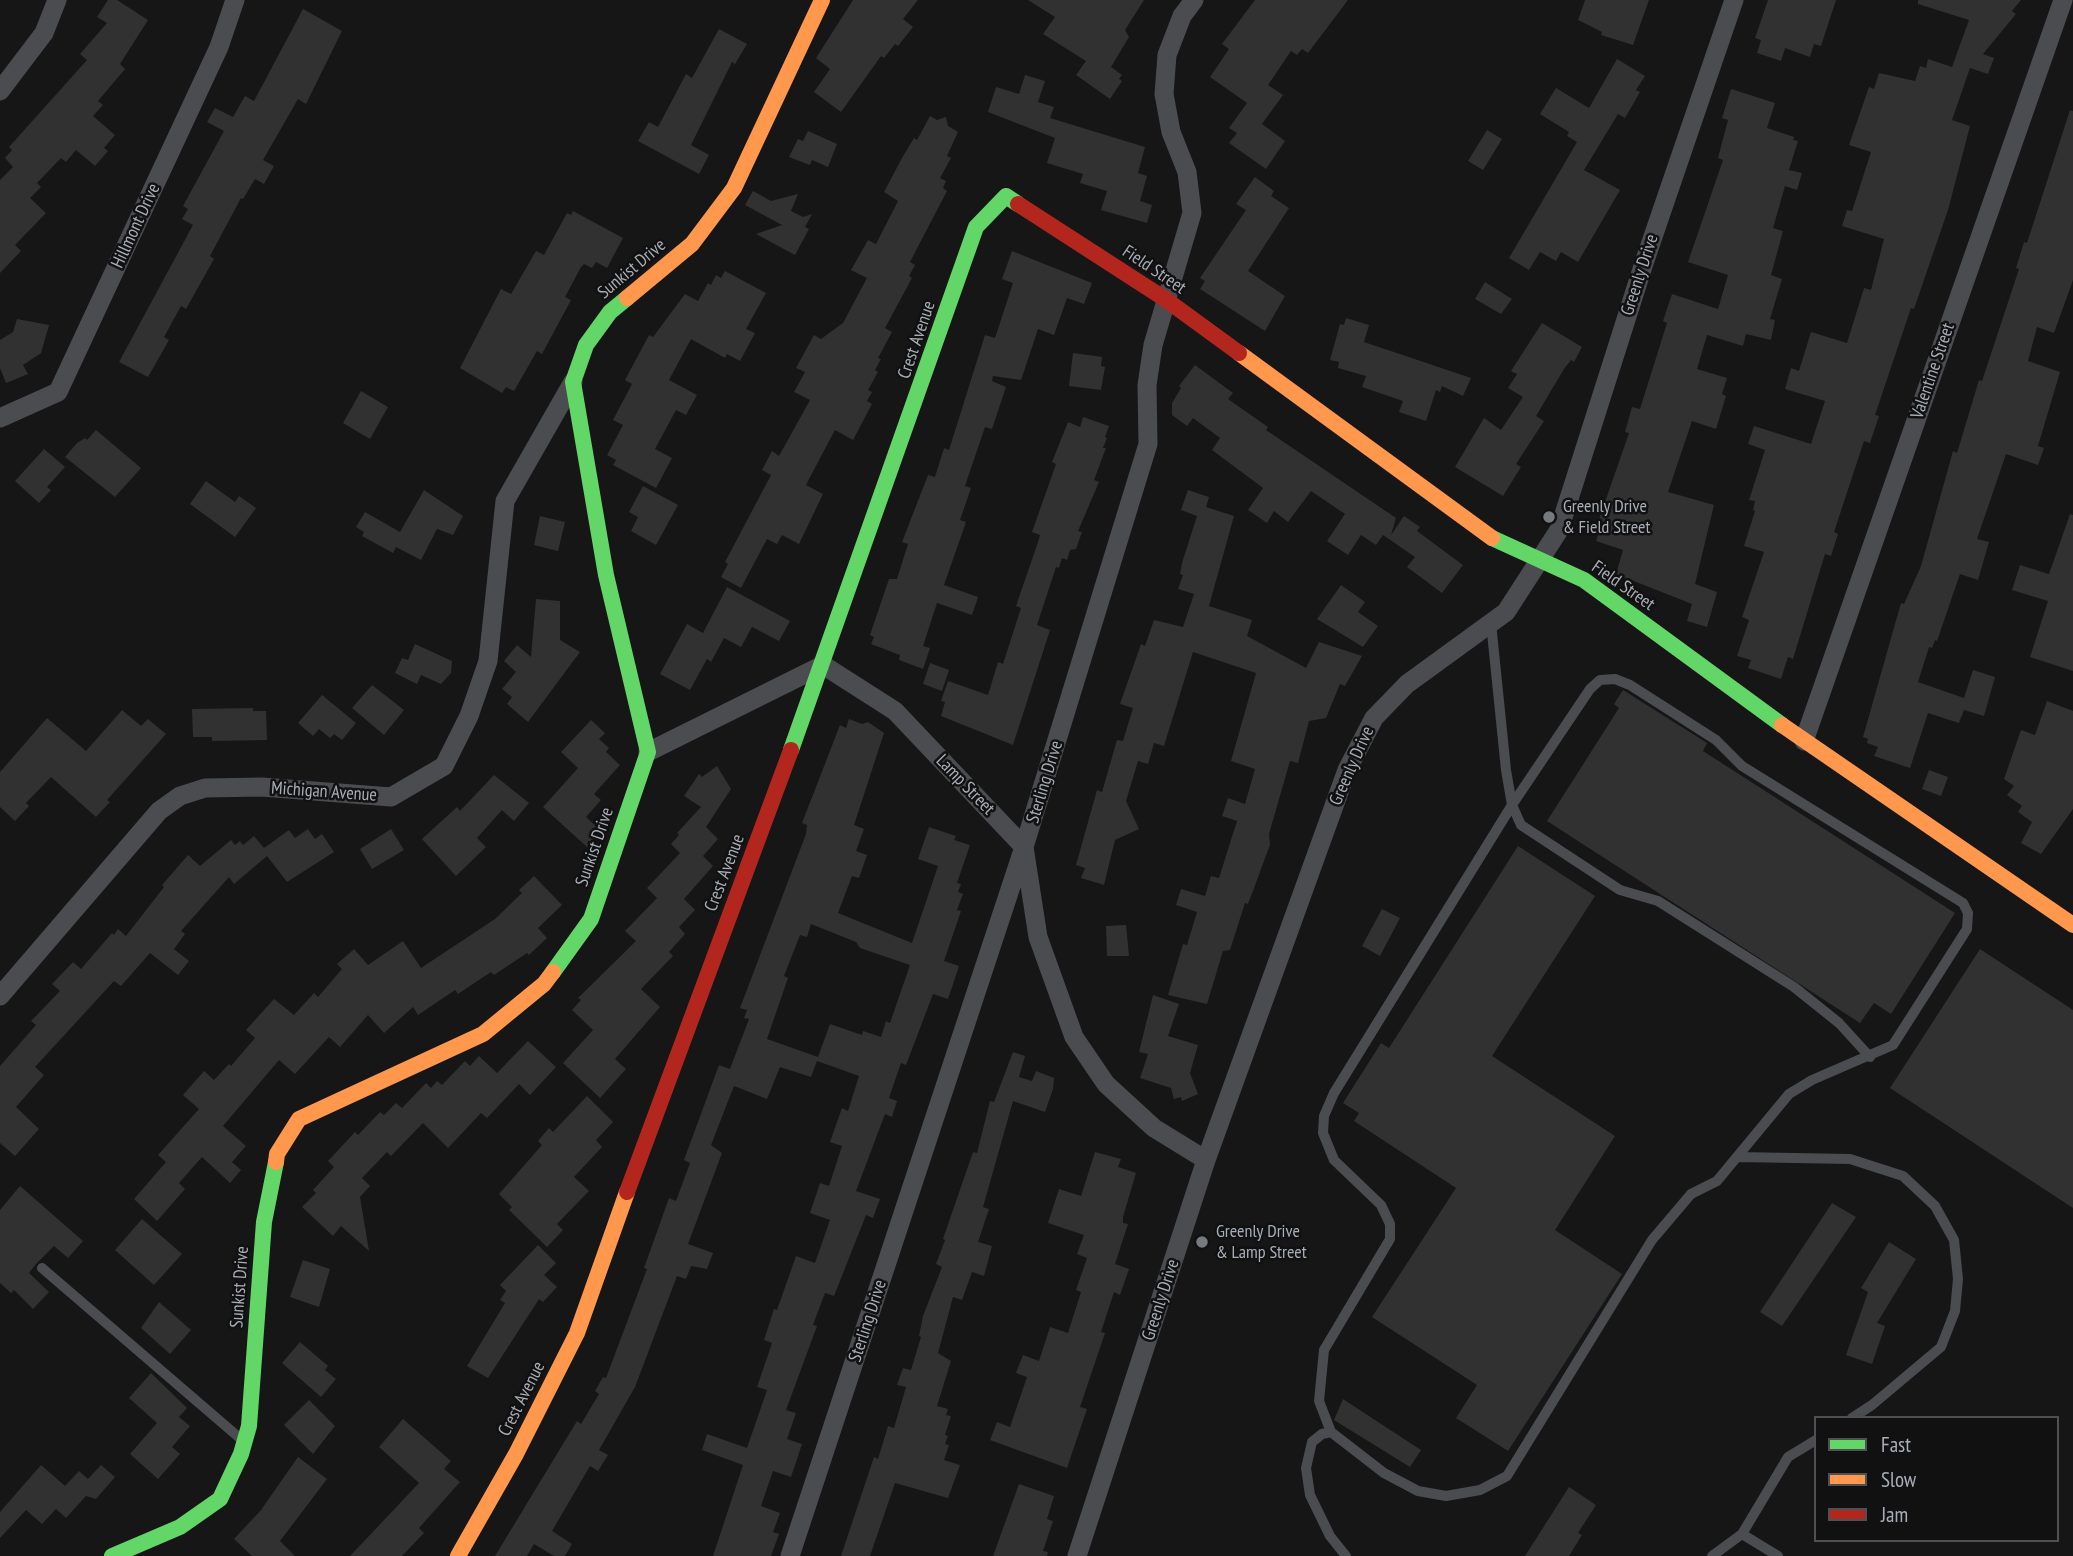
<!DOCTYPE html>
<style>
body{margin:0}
#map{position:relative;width:2073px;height:1556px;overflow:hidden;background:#161617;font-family:"PT Sans Narrow",sans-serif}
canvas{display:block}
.legend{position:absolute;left:1814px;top:1416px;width:245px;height:126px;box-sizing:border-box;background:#111112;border:2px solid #4e5054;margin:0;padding:9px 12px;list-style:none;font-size:21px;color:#a9aeb6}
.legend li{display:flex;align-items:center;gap:14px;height:35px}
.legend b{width:35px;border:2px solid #4e5054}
</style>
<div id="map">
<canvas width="2073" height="1556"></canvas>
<ul class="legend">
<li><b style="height:9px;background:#63d668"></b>Fast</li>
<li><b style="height:9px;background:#ff974d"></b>Slow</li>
<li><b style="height:9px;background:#b3261e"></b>Jam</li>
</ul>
</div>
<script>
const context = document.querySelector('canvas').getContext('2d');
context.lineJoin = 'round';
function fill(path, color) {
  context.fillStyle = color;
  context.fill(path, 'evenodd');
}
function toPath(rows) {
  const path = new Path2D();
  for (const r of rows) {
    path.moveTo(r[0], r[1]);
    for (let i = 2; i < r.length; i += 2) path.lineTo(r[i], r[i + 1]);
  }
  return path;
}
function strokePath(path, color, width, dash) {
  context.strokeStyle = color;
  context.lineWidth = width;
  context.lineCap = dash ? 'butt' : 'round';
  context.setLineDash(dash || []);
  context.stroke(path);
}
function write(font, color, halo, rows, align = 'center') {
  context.font = font + ' "PT Sans Narrow",sans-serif';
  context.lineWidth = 5;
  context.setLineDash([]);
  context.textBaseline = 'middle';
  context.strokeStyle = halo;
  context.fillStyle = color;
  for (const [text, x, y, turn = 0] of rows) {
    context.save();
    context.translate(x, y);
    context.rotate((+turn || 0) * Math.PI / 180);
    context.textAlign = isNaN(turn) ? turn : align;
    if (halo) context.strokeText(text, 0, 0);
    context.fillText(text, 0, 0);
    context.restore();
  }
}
fill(toPath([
 [108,0,117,0,148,20,120,64,125,69,98,101,103,105,93,116,115,135,104,148,108,151,95,166,76,150,66,162,61,158,37,183,41,187,30,198,46,213,15,245,21,251,0,273,0,180,13,167,5,158,12,150,9,147,87,60,80,54,107,23,97,17],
 [853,0,918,0,903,19,913,27,898,46,895,44,884,58,881,56,841,112,814,92,830,69,816,58],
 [1028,0,1144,0,1125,30,1129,37,1111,67,1122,75,1119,79,1122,81,1110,99,1076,75,1086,61,1043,34,1055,17],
 [1255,0,1348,0,1308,53,1302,49,1297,55,1291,51,1268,85,1283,95,1262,124,1285,141,1266,169,1229,143,1237,133,1229,128,1247,103,1210,77,1229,49,1222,44],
 [1585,0,1649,0,1633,45,1601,35,1602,32,1578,20],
 [1768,0,1836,0,1821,46,1814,44,1810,57,1785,48,1781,61,1757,53,1761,40,1755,38],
 [1918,0,2021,0,2012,11,2016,14,1983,54,1994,58,1988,74,1970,68,1952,120,1970,126,1948,210,1914,309,1911,308,1875,415,1879,416,1870,443,1864,441,1834,532,1838,534,1831,556,1825,554,1793,659,1788,657,1781,679,1748,668,1751,660,1737,656,1749,620,1742,617,1764,552,1744,546,1755,511,1753,510,1755,501,1749,500,1765,450,1748,444,1754,426,1811,444,1825,401,1785,389,1791,368,1799,371,1811,332,1847,343,1864,288,1871,290,1884,239,1842,226,1847,210,1852,211,1871,152,1849,145,1869,87,1874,89,1879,73,1915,81,1920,66,1926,68,1928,59,1952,67,1969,20,1918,4],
 [303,9,342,31,306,104,298,99,263,160,274,166,264,184,255,179,243,199,241,198,210,256,214,259,186,309,181,306,164,337,169,340,148,377,119,362,193,225,182,219,188,209,183,206,224,131,207,122,215,108,233,117,245,96,254,101],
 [719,29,747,44,735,64,732,62,691,145,709,155,699,174,638,141,649,122,658,127,686,74,692,78],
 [1617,59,1645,76,1636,90,1640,92,1625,118,1618,114,1584,170,1620,190,1578,262,1561,252,1556,261,1540,252,1529,270,1509,258,1577,142,1567,136,1569,132,1540,114,1556,88,1589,108],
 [1025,75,1045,81,1038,102,1054,107,1050,118,1145,147,1138,173,1147,176,1140,201,1152,205,1147,223,1101,210,1107,191,1080,183,1083,174,1047,163,1055,138,988,112,996,87,1019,94],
 [1731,89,1775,103,1767,128,1794,137,1793,140,1798,141,1789,170,1802,173,1797,190,1785,186,1773,228,1783,231,1771,275,1782,279,1770,319,1775,320,1771,340,1746,334,1743,346,1707,335,1697,369,1727,378,1722,394,1726,396,1716,429,1692,421,1668,492,1714,505,1695,584,1717,592,1707,627,1687,621,1692,604,1616,574,1623,550,1596,541,1600,529,1596,528,1629,433,1625,432,1632,407,1640,409,1667,323,1663,321,1672,294,1718,309,1728,275,1688,262,1723,160,1718,158,1728,120,1722,118],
 [2070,110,2073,111,2073,280,2054,333,2037,327,2028,361,2060,372,2038,446,2044,448,2038,465,2006,454,1977,539,1989,542,1978,580,1960,574,1937,641,1935,640,1932,648,1929,647,1918,682,1964,698,1973,670,1995,677,1984,716,1964,710,1959,723,1928,713,1910,768,1874,756,1878,747,1867,743,1868,739,1863,737,1901,603,1904,604,1921,566,1953,451,1957,453,1979,380,1982,381,2019,269,2016,268,2024,242,2027,243],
 [930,116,937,120,946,117,948,126,958,132,947,156,951,158,940,178,946,181,943,188,947,191,910,262,915,265,909,276,912,278,885,328,892,332,878,358,881,359,875,370,878,372,868,390,872,392,867,401,872,404,853,440,835,430,809,479,806,485,823,494,799,544,782,535,777,544,767,539,741,588,721,577,728,564,725,562,771,475,762,470,772,451,779,456,810,400,794,392,805,372,796,368,814,335,821,339,843,323,867,278,851,270,868,240,876,244,898,201,884,192,902,158,914,138,917,140],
 [1487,130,1502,139,1483,170,1468,161],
 [808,131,837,144,828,167,812,160,810,165,789,157,798,139,803,141],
 [1255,177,1274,191,1271,196,1289,208,1248,271,1285,296,1265,331,1200,289,1205,281,1200,278,1246,210,1236,204],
 [753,191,771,201,798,194,791,211,803,217,812,214,805,227,809,229,795,255,756,234,782,225,745,205],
 [573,211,623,238,607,268,596,262,592,268,584,264,581,267,565,297,571,300,542,354,537,351,514,391,506,387,502,393,460,368,501,289,511,294,536,251,544,255,567,213,571,215],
 [1012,251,1092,283,1084,304,1067,298,1054,335,1038,329,1021,380,993,376,992,381,1006,387,992,429,985,427,965,486,971,488,960,520,966,522,944,585,978,597,972,615,937,603,923,646,930,648,923,669,899,660,900,655,871,644,874,637,870,635,889,579,897,579,908,544,902,542,928,475,935,477,944,448,949,450,985,335,995,338,1013,283,1002,279],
 [725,271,766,293,746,329,755,333,740,361,727,354,725,358,691,339,669,380,697,395,686,415,676,410,655,449,672,458,656,488,613,465,616,460,607,455,623,425,613,420,632,384,625,380,649,335,653,337,685,294,698,301,708,283,711,285,716,275,721,278],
 [1485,282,1512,299,1501,314,1475,299],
 [1346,318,1369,325,1364,342,1471,378,1463,396,1442,386,1440,392,1436,390,1426,421,1399,412,1403,401,1362,387,1366,376,1338,368,1339,362,1330,360,1340,324,1344,325],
 [17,319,49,325,41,353,23,365,28,374,6,383,0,368,0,340,13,332],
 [1542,323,1582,347,1574,362,1571,360,1564,369,1536,416,1544,421,1516,464,1521,467,1503,496,1455,467,1484,418,1501,430,1523,397,1508,388,1517,374,1511,371],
 [1073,353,1102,357,1101,366,1105,367,1101,390,1069,386],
 [1195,365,1233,393,1228,399,1268,427,1266,430,1396,518,1391,535,1404,516,1420,527,1417,531,1463,565,1442,593,1407,567,1415,557,1383,535,1376,545,1361,535,1348,555,1327,541,1345,514,1311,491,1288,522,1274,511,1267,523,1248,510,1263,488,1212,450,1220,438,1193,418,1187,426,1172,415,1172,403,1181,388,1179,386],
 [361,391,388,407,370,439,343,423],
 [1083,417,1109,426,1105,437,1107,438,1103,448,1106,448,1094,480,1099,482,1078,531,1082,532,1076,549,1070,550,1067,560,1062,558,1059,568,1056,567,1037,625,1050,630,1013,745,941,716,945,702,941,701,948,681,988,695,998,662,1003,664,1021,608,1016,606,1038,542,1040,535,1032,532,1056,464,1052,462,1068,422,1080,427],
 [96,430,141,468,115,497,65,457,77,443,85,438,87,440],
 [44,449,65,467,47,487,51,490,39,503,15,481],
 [206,481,235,502,239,496,256,508,235,537,190,504],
 [643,486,678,505,656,545,631,531,638,517,629,512],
 [424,490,463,516,453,535,437,529,421,560,396,547,393,553,362,536,364,532,356,527,365,512,400,532],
 [1188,490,1209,497,1206,507,1234,516,1209,606,1252,620,1247,636,1306,668,1319,642,1362,656,1345,686,1340,684,1326,718,1309,721,1298,763,1290,761,1269,834,1270,845,1248,904,1245,903,1230,950,1223,951,1207,1004,1168,995,1183,944,1187,945,1197,912,1176,905,1181,889,1205,896,1211,876,1219,878,1237,821,1222,816,1228,798,1245,804,1255,769,1231,761,1256,673,1193,652,1164,746,1154,743,1148,764,1138,761,1126,801,1139,829,1115,840,1104,885,1081,878,1085,868,1076,865,1097,790,1102,792,1117,740,1123,741,1133,708,1120,704,1141,644,1145,646,1154,620,1183,627,1194,594,1178,589,1183,575,1180,574,1182,563,1197,516,1181,510],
 [2070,514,2073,515,2073,671,2030,657,2048,601,2012,590,2020,565,2049,574],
 [540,516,565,522,558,551,534,545],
 [1341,585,1365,602,1358,612,1378,626,1363,647,1317,619],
 [727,587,790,621,779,641,752,627,741,647,724,638,711,662,707,659,690,690,660,674,687,624,703,633],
 [536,599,560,601,560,640,580,652,528,722,507,704,512,697,502,689,516,672,504,661,517,645,531,657],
 [415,644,452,661,451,673,441,684,421,675,417,684,395,673,402,658,408,660],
 [930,663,949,670,942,691,923,684],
 [372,685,404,710,384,735,352,708],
 [1623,690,1707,743,1703,751,1955,913,1891,1014,1874,1003,1860,1023,1547,821,1619,708,1614,704],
 [322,695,356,723,342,740,334,734,330,738,319,729,313,736,298,723],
 [2047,701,2073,711,2073,809,2041,854,2021,843,2032,822,2018,812,2022,806,2007,795,2014,786,2004,779,2021,730,2035,735],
 [253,708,253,711,266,711,267,740,212,741,212,737,193,737,192,709],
 [122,710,141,726,148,719,166,734,107,800,110,802,96,817,51,777,26,803,29,806,15,821,0,807,0,772,47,718,86,751],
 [849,719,862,724,868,722,884,733,854,825,864,829,856,851,867,855,859,878,852,876,838,913,912,943,938,866,918,859,929,827,956,836,954,840,970,845,957,883,961,884,958,892,963,894,957,910,961,911,944,961,959,966,948,999,933,994,906,1065,901,1063,889,1098,897,1101,892,1117,885,1114,856,1191,880,1199,873,1218,866,1215,834,1296,825,1293,813,1325,817,1326,786,1410,796,1413,787,1439,802,1444,791,1477,773,1471,761,1506,780,1513,773,1532,779,1534,771,1556,713,1556,743,1465,702,1450,707,1434,747,1448,767,1390,757,1387,772,1343,764,1340,774,1309,777,1310,796,1256,815,1263,830,1220,810,1213,820,1183,829,1186,842,1146,830,1142,842,1108,848,1111,859,1076,817,1061,811,1077,780,1067,767,1099,734,1086,711,1145,722,1153,688,1244,713,1253,707,1269,691,1266,686,1279,677,1276,635,1387,599,1450,608,1455,598,1471,590,1466,552,1531,572,1544,565,1556,554,1556,534,1544,527,1556,495,1556,577,1421,581,1424,599,1394,595,1391,603,1377,606,1378,647,1269,644,1268,669,1198,676,1201,690,1163,684,1160,719,1065,730,1069,749,1019,744,1018,747,1010,740,1008,806,834,807,825,802,823,840,725,846,728],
 [811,924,856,942,860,948,910,965,890,1023,886,1021,881,1037,863,1031,862,1035,830,1024,818,1057,767,1039,788,978,784,976,800,935,807,937],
 [591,720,605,733,599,739,609,748,606,752,620,765,594,794,601,800,586,817,601,831,587,847,543,807,578,768,561,752],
 [717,766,731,789,706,827,718,839,703,856,713,866,684,899,695,910,679,927,685,934,669,952,673,956,641,989,660,1007,615,1059,626,1069,600,1098,563,1063,593,1030,572,1010,581,1000,578,998,636,941,625,931,657,898,647,888,680,853,671,844,679,835,677,833,701,807,684,796,699,774,702,777],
 [1929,770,1948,777,1941,796,1922,789],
 [494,775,529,803,514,821,502,810,477,838,486,847,456,876,422,839,457,807,460,811],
 [308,829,315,839,322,834,334,852,287,882,267,856,234,884,229,877,181,931,185,934,174,949,189,961,178,975,150,953,121,986,114,981,35,1067,44,1075,16,1107,39,1129,15,1156,0,1143,0,1066,36,1025,31,1021,60,991,52,984,73,962,81,969,112,933,114,935,118,929,126,936,164,887,162,885,188,855,200,866,231,840,235,845,240,841,243,845,254,836,264,848,289,830,295,838],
 [391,829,404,850,372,869,360,849],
 [1518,846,1595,896,1492,1056,1615,1136,1555,1230,1622,1274,1508,1451,1456,1418,1477,1385,1372,1317,1456,1188,1354,1121,1359,1113,1343,1103,1381,1043,1389,1048],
 [534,876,562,905,538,928,547,938,529,955,527,953,494,975,491,972,458,994,455,990,418,1015,413,1007,384,1033,368,1015,340,1047,329,1037,295,1074,279,1060,223,1126,246,1146,232,1162,241,1170,230,1183,202,1157,179,1183,185,1189,157,1221,134,1199,166,1162,158,1155,199,1109,183,1095,204,1071,214,1080,229,1064,231,1066,255,1038,246,1030,274,999,294,1015,314,993,318,997,342,969,337,964,354,949,368,965,403,941,421,968,495,919,522,893,519,890],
 [1382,909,1400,918,1380,956,1362,946],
 [1126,925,1129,956,1107,956,1106,926],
 [1980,949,2073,1010,2073,1208,1890,1088],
 [1153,995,1179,1004,1168,1036,1198,1045,1190,1073,1198,1094,1182,1101,1181,1097,1174,1099,1171,1088,1140,1078,1148,1054,1139,1052],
 [528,1041,556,1067,530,1095,519,1084,487,1118,481,1113,448,1148,423,1123,391,1156,387,1152,362,1178,370,1186,360,1197,369,1251,341,1226,333,1236,302,1207,316,1193,313,1190,334,1167,328,1161,355,1132,358,1135,380,1112,384,1115,396,1103,402,1108,426,1083,431,1088,437,1081,442,1085,465,1061,470,1066,479,1056,497,1073],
 [1013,1052,1025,1056,1019,1077,1032,1081,1036,1071,1054,1078,1053,1089,1045,1112,1013,1101,983,1207,989,1209,978,1242,992,1246,984,1276,972,1272,962,1300,953,1297,938,1353,951,1361,937,1406,948,1409,946,1415,951,1416,945,1435,948,1436,945,1444,949,1445,944,1460,960,1465,948,1498,895,1483,870,1556,841,1556,874,1457,878,1459,888,1426,894,1428,906,1387,897,1385,903,1368,911,1370,921,1337,919,1336,923,1316,942,1267,936,1264,945,1240,943,1239,973,1152,977,1153,990,1101,994,1102],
 [587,1096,613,1122,596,1140,602,1147,574,1177,589,1191,557,1224,563,1230,547,1247,509,1210,512,1207,499,1194,542,1145,538,1141,549,1128,553,1132],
 [1095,1152,1121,1159,1118,1167,1136,1173,1123,1217,1123,1223,1128,1224,1115,1264,1129,1269,1120,1295,1114,1292,1101,1332,1105,1333,1080,1407,1087,1409,1067,1468,990,1440,997,1422,1010,1427,1027,1377,1016,1373,1023,1355,1039,1361,1050,1327,1068,1333,1081,1292,1076,1290,1087,1258,1077,1254,1084,1235,1048,1223,1059,1189,1081,1196],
 [20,1186,83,1241,68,1258,54,1246,36,1264,29,1273,49,1292,33,1309,14,1290,11,1293,0,1283,0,1210],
 [1832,1203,1856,1217,1782,1326,1760,1312],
 [142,1219,182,1254,154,1285,115,1250],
 [1889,1242,1916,1259,1877,1323,1885,1326,1872,1364,1846,1355,1868,1292,1861,1288],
 [538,1245,556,1263,544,1275,557,1287,543,1302,539,1299,488,1378,467,1366,505,1303,500,1300,506,1291,500,1285],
 [303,1260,330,1269,319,1307,290,1297],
 [159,1302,191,1330,170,1354,141,1328],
 [300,1342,328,1366,325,1370,336,1379,321,1397,282,1363],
 [151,1373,187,1408,179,1417,190,1426,172,1447,180,1454,158,1479,130,1454,157,1423,129,1398],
 [1343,1399,1421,1450,1410,1467,1334,1420],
 [309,1400,335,1426,313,1454,284,1425],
 [403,1419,451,1461,444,1469,460,1482,419,1528,424,1533,402,1556,350,1556,419,1483,379,1447],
 [298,1457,327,1479,280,1541,295,1556,252,1556,234,1539,261,1510],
 [41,1465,65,1486,79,1471,88,1479,101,1465,115,1477,96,1499,86,1496,66,1518,56,1509,42,1524,26,1510,0,1538,0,1512],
 [1019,1484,1054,1496,1047,1519,1053,1521,1043,1551,1048,1552,1047,1556,993,1556],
 [1569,1487,1596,1505,1578,1533,1582,1535,1569,1556,1525,1556]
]), '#313132');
strokePath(toPath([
 [1491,623,1506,770,1512,805,1521,825,1620,890,1658,901,1794,987,1839,1023,1870,1057],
 [1615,679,1630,685,1716,740,1742,766,1963,903,1968,913,1967,929,1893,1045,1812,1080,1789,1094,1717,1181,1691,1194,1652,1240,1507,1476,1480,1490,1446,1496,1418,1491,1384,1473,1331,1432,1319,1401,1324,1350,1390,1239,1390,1224,1381,1205,1334,1160,1323,1133,1324,1116,1334,1093,1512,805,1590,689,1600,680,1615,679],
 [1738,1157,1850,1159,1903,1176,1935,1206,1954,1240,1958,1279,1955,1311,1941,1347,1872,1405,1852,1418],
 [42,1268,242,1440],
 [1331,1432,1322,1434,1312,1442,1306,1468,1310,1495,1330,1536,1346,1556],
 [1742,1534,1778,1556],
 [1712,1556,1742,1534,1788,1457,1816,1440]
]), '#4b4c4f', 10);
strokePath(toPath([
 [0,91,44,33,57,0],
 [0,418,58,392,219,47,235,0],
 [1804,741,2063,0],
 [648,752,823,665,895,711,1024,847,1038,937,1074,1037,1106,1084,1154,1128,1206,1160],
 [0,996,159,811,180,796,205,788,262,787,391,797,444,766,469,716,488,661,505,501,573,382],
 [790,1556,1024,847,1148,444,1147,385,1153,345,1192,213,1187,172,1171,132,1164,94,1167,55,1182,16,1194,0],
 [1077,1556,1206,1160,1347,770,1374,718,1407,684,1506,612,1559,530,1644,263,1734,0]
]), '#4b4c4f', 19);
strokePath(toPath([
 [1492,538,1584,580,1782,725],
 [791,750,976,227,1006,196,1018,204],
 [553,972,591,919,648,752,606,575,573,382,586,345,610,312,627,298],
 [112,1556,180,1527,220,1499,241,1454,249,1426,264,1222,276,1162]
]), '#63d668', 16);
strokePath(toPath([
 [627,298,692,244,734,188,822,0],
 [1239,353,1492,538],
 [1782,725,2073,925],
 [276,1162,277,1154,299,1119,483,1034,544,984,553,972],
 [458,1556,516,1454,577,1333,627,1192]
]), '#ff974d', 16);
strokePath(toPath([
 [1018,204,1165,299,1239,353],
 [627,1192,791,750]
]), '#b3261e', 16);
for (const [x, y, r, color] of [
 [1549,517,7,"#76797e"],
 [1202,1242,7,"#76797e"]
]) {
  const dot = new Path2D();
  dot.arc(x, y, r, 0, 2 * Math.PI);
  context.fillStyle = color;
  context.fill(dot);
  strokePath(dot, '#111112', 2.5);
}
write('18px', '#a9aeb6', '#111112', [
 ["Hillmont Drive",136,226,-65],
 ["Sunkist Drive",632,269,-40],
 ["Field Street",1154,270,34],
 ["Greenly Drive",1640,275,-72],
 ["Crest Avenue",917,340,-71],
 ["Valentine Street",1933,371,-71],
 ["Field Street",1623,586,35],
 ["Greenly Drive",1352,766,-66],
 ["Sterling Drive",1045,782,-73],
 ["Lamp Street",965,785,46],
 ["Michigan Avenue",324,792,4],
 ["Sunkist Drive",595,847,-71],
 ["Crest Avenue",725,873,-69],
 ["Sunkist Drive",240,1287,-86],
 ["Greenly Drive",1161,1300,-72],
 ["Sterling Drive",868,1321,-72],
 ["Crest Avenue",522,1399,-63]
]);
write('18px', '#a9aeb6', '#111112', [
 ["Greenly Drive",1563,507],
 ["& Field Street",1563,528],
 ["Greenly Drive",1216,1232],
 ["& Lamp Street",1216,1253]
], 'left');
</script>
